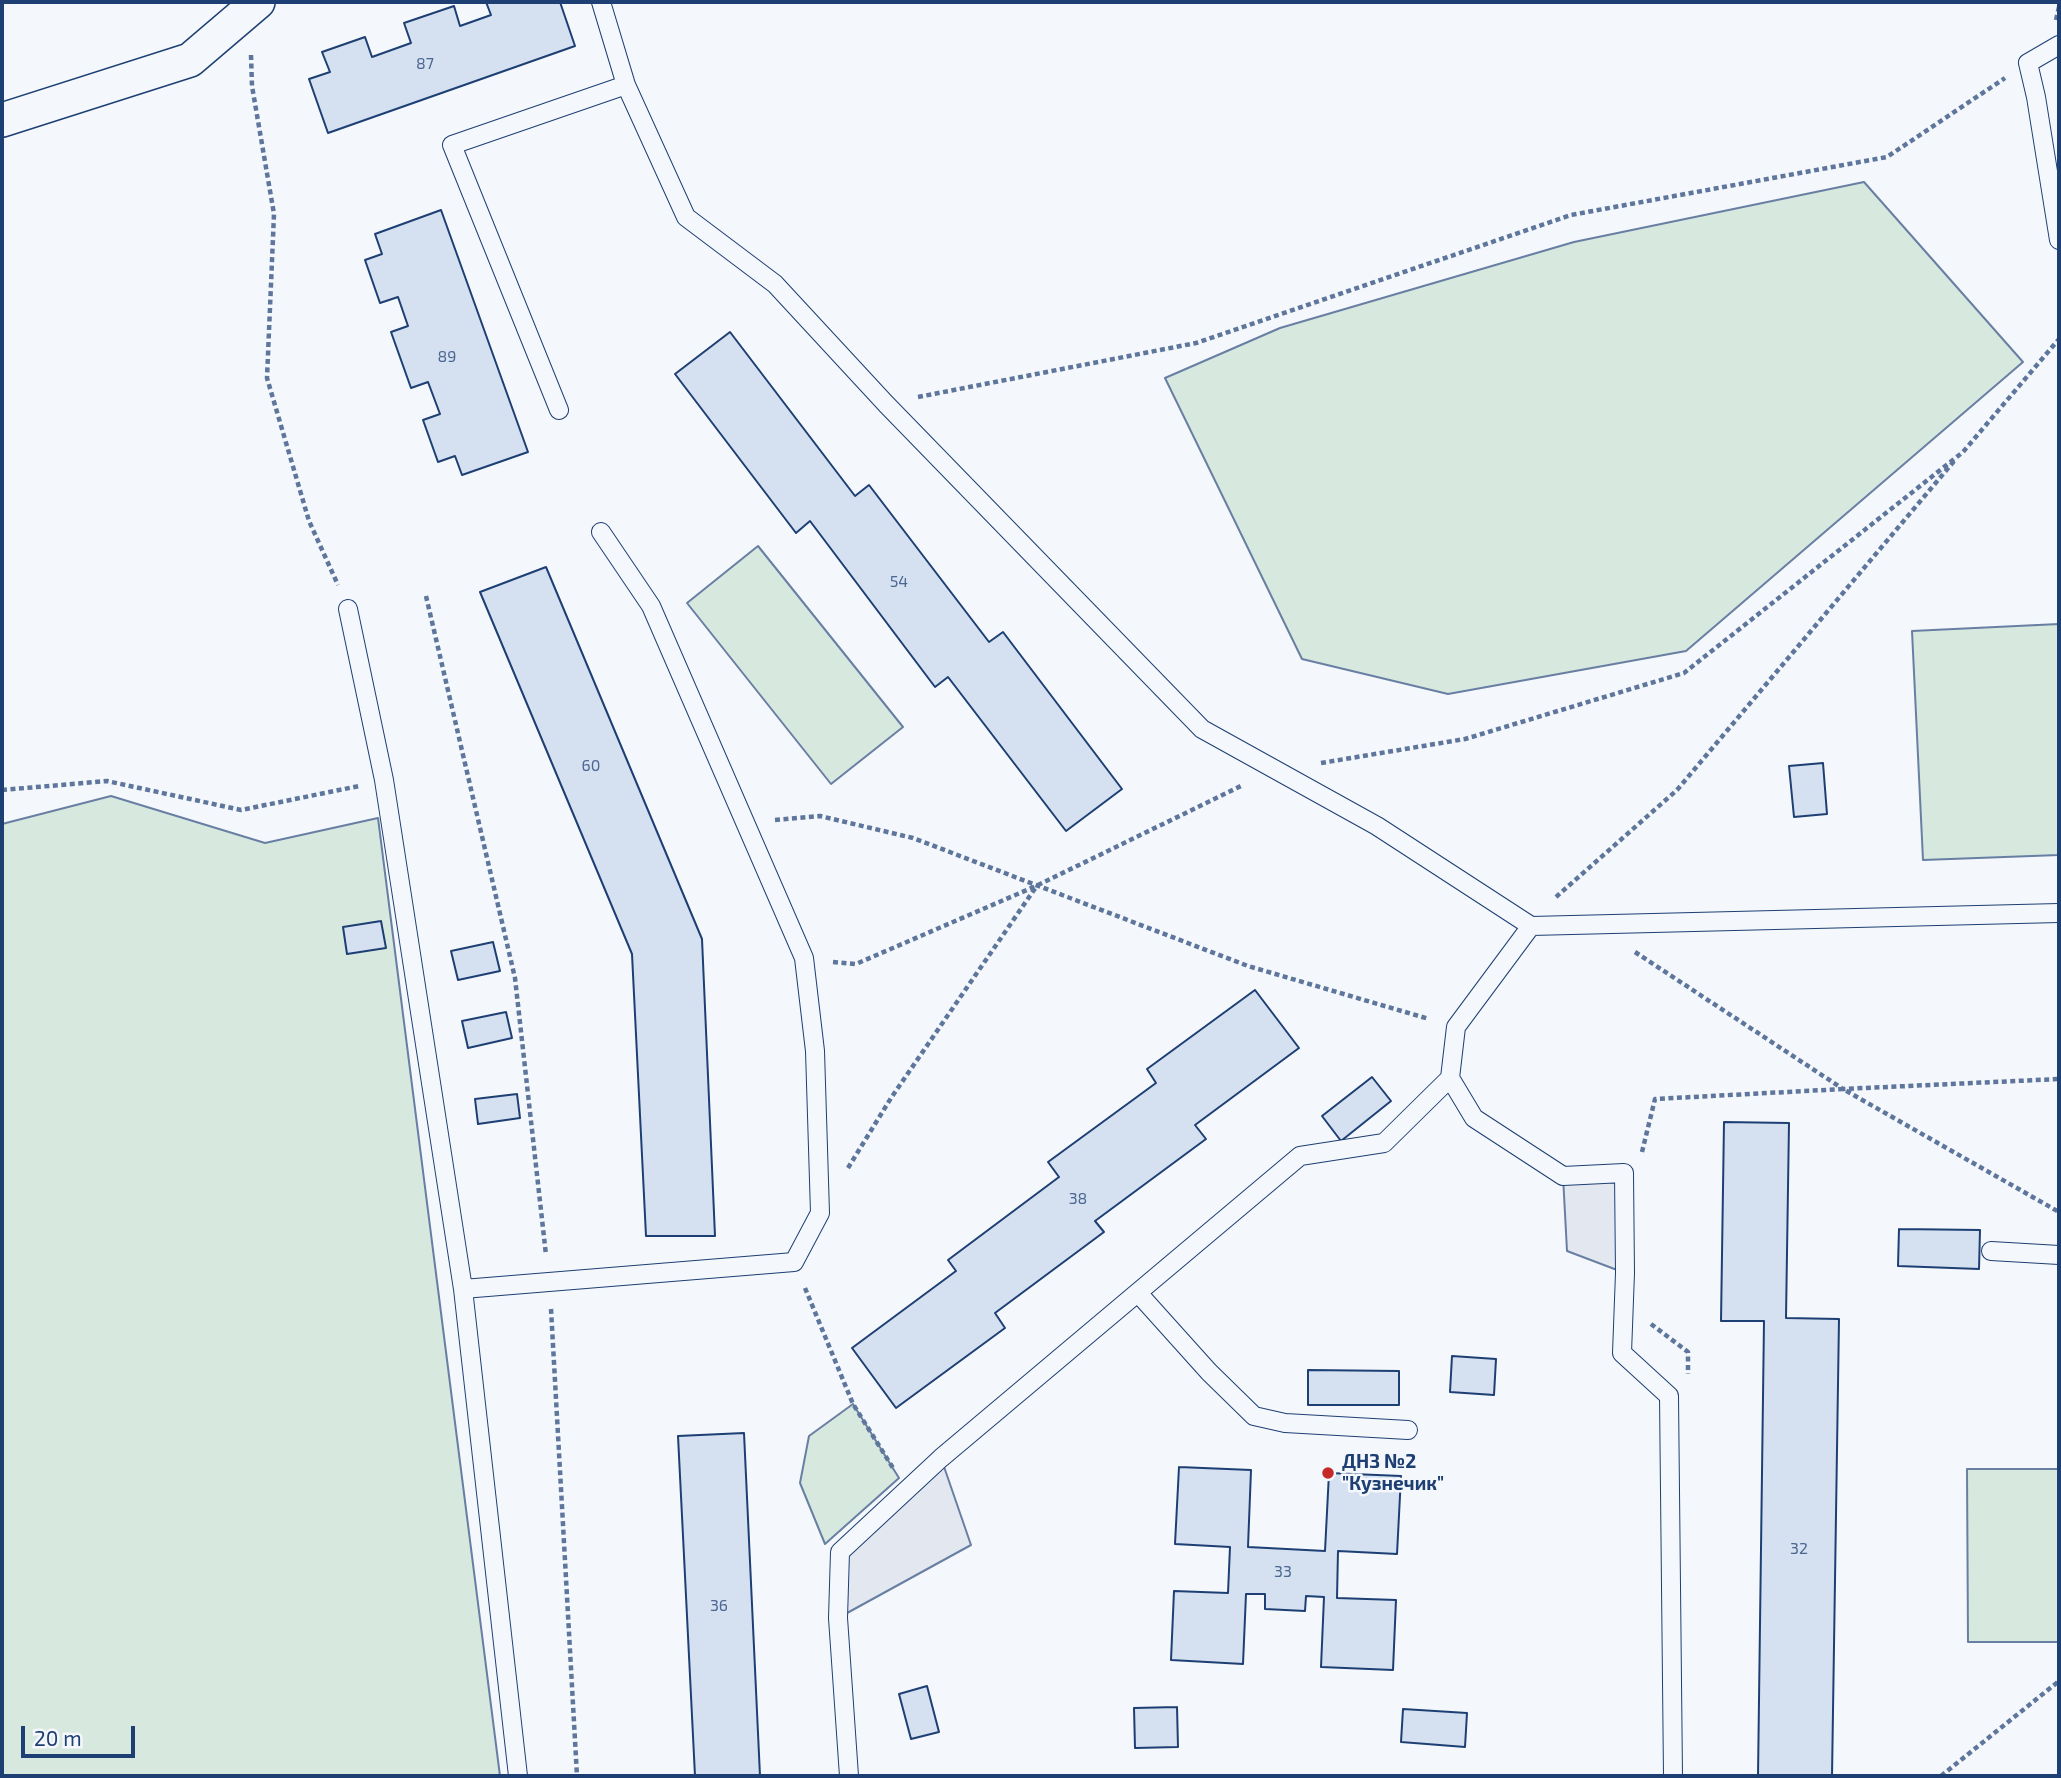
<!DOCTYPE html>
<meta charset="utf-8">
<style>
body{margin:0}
#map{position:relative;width:2061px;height:1778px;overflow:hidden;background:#f4f7fb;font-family:"Exo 2",sans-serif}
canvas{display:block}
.frame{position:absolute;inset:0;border:4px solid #1d3f73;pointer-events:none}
.scale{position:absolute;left:21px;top:1726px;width:114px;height:32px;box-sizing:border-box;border:4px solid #1d3f73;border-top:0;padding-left:9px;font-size:21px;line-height:24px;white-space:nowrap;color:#1d3f73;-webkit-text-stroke:5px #f4f7fb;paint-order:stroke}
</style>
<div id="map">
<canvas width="2061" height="1778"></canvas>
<div class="frame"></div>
<div class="scale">20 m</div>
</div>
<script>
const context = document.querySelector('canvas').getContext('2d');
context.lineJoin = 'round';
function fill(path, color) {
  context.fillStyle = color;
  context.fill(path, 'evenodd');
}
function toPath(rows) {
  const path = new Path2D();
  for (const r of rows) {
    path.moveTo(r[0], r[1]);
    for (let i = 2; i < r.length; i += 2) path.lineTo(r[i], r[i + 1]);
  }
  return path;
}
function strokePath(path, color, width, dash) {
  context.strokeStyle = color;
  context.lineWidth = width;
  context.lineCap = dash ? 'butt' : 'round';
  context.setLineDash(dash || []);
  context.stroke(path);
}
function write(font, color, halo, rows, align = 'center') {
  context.font = font + ' "Exo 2",sans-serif';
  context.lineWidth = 5;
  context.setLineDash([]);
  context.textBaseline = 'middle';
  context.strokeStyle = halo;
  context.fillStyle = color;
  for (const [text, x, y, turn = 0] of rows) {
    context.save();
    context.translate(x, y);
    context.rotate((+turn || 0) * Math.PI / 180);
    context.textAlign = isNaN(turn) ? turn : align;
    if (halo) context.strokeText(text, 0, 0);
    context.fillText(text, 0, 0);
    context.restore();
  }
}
const green = toPath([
 [1864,182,2023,362,1686,651,1448,694,1302,659,1165,378,1280,328,1574,242,1864,182],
 [758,546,903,727,831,784,687,603,758,546],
 [2059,624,2059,855,1923,860,1912,631,2059,624],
 [111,796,265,843,378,818,500,1776,2,1776,2,824,111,796],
 [853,1404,899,1478,825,1544,800,1483,809,1436,853,1404],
 [1967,1469,2059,1469,2059,1642,1968,1642,1967,1469]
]);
fill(green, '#d7e8df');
strokePath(green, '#687fa3', 2);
const parking = toPath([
 [1624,1173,1625,1273,1567,1251,1563,1176,1624,1173],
 [941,1458,971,1545,838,1618,840,1552,941,1458]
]);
fill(parking, '#e3e8f0');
strokePath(parking, '#687fa3', 2);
const building = toPath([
 [486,2,560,2,575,46,328,133,309,79,330,72,322,52,365,37,372,57,411,43,404,23,454,6,460,26,491,15,486,2],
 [441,210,528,452,462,475,455,456,438,462,423,420,440,414,428,382,411,388,391,332,408,326,398,297,380,303,365,260,382,254,375,234,441,210],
 [730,332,855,496,869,485,989,642,1003,632,1122,789,1066,831,948,677,935,687,810,521,796,533,675,374,730,332],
 [546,567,702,939,715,1236,646,1236,632,954,480,592,546,567],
 [1823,763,1827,814,1794,817,1789,766,1823,763],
 [381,921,386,948,347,954,343,927,381,921],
 [493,942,500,971,458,980,451,951,493,942],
 [1255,990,1299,1048,1195,1125,1206,1139,1095,1221,1104,1232,995,1313,1005,1328,896,1408,852,1348,956,1271,948,1260,1059,1177,1048,1162,1156,1083,1147,1069,1255,990],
 [506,1012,512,1038,468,1048,462,1021,506,1012],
 [1372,1077,1391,1101,1341,1141,1322,1116,1372,1077],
 [517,1094,520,1118,478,1124,475,1099,517,1094],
 [1724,1122,1789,1123,1786,1318,1839,1319,1832,1776,1758,1776,1764,1321,1721,1321,1724,1122],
 [1899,1229,1980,1230,1979,1269,1898,1266,1899,1229],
 [1452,1356,1496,1359,1494,1395,1450,1392,1452,1356],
 [1308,1370,1399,1371,1399,1405,1308,1405,1308,1370],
 [744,1433,760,1776,695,1776,678,1436,744,1433],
 [1179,1467,1251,1470,1248,1547,1325,1551,1329,1473,1401,1476,1397,1554,1338,1551,1337,1598,1396,1600,1393,1670,1321,1667,1324,1597,1306,1596,1305,1611,1265,1609,1265,1594,1246,1594,1243,1664,1171,1660,1174,1591,1228,1593,1230,1547,1175,1544,1179,1467],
 [927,1686,939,1732,911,1739,899,1694,927,1686],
 [1177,1707,1178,1747,1135,1748,1134,1708,1177,1707],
 [1403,1709,1467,1713,1465,1747,1401,1742,1403,1709]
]);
fill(building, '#d5e0f0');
strokePath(building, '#1d3f73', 2);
const service = toPath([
 [601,2,626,85,686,217,775,284,886,404,1202,729,1377,826,1531,926,2059,913],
 [2059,45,2028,63,2036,97,2059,240],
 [559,410,452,145,626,85],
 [348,609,384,780,463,1289,518,1776],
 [1450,1078,1474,1118,1563,1176,1624,1173,1625,1273,1622,1353,1669,1396,1673,1776],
 [1991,1251,2059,1255],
 [463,1289,794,1262,820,1213,815,1051,804,958,651,606,601,532],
 [1138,1293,1209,1372,1254,1416,1285,1423,1408,1430],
 [849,1776,838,1618,840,1552,941,1458,1300,1156,1384,1143,1450,1078,1456,1027,1531,926]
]);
const minor = toPath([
 [2,120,190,60,258,2]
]);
strokePath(service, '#1d3f73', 20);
strokePath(minor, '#1d3f73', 36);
strokePath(toPath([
 [2056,20,2059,7],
 [251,55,252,86,274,214,267,378,309,521,338,585],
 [918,397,1196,343,1571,215,1887,157,2005,78],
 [426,596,515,978,546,1255],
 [1321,763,1465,739,1684,673,1963,452,2059,339],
 [2,790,107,781,241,810,359,786],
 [775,820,820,816,913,838,1248,966,1429,1019],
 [1556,897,1677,790,1955,460],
 [1635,952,1843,1089,2059,1079],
 [833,962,856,964,1036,886,1243,785],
 [1642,1152,1655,1099,1843,1089,2059,1212],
 [848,1168,891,1098,1036,887],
 [805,1288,853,1404,893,1468],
 [551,1309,577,1776],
 [1651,1324,1688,1352,1688,1374],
 [1941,1776,2059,1681]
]), '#5e769c', 4.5, [5, 3.5]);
strokePath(service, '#f4f7fb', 18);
strokePath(minor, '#f4f7fb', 33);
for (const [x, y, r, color] of [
 [1328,1473,7,"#c62828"]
]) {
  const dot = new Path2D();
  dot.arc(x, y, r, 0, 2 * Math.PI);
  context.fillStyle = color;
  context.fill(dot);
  strokePath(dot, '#f4f7fb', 2.5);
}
write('16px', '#4b6792', null, [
 ["87",425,64],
 ["89",447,357],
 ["54",899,582],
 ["60",591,766],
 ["38",1078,1199],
 ["32",1799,1549],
 ["33",1283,1572],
 ["36",719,1606]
]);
write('bold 19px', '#1d3f73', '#f4f7fb', [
 ["ДНЗ №2",1342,1462],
 ["\"Кузнечик\"",1342,1484]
], 'left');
</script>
